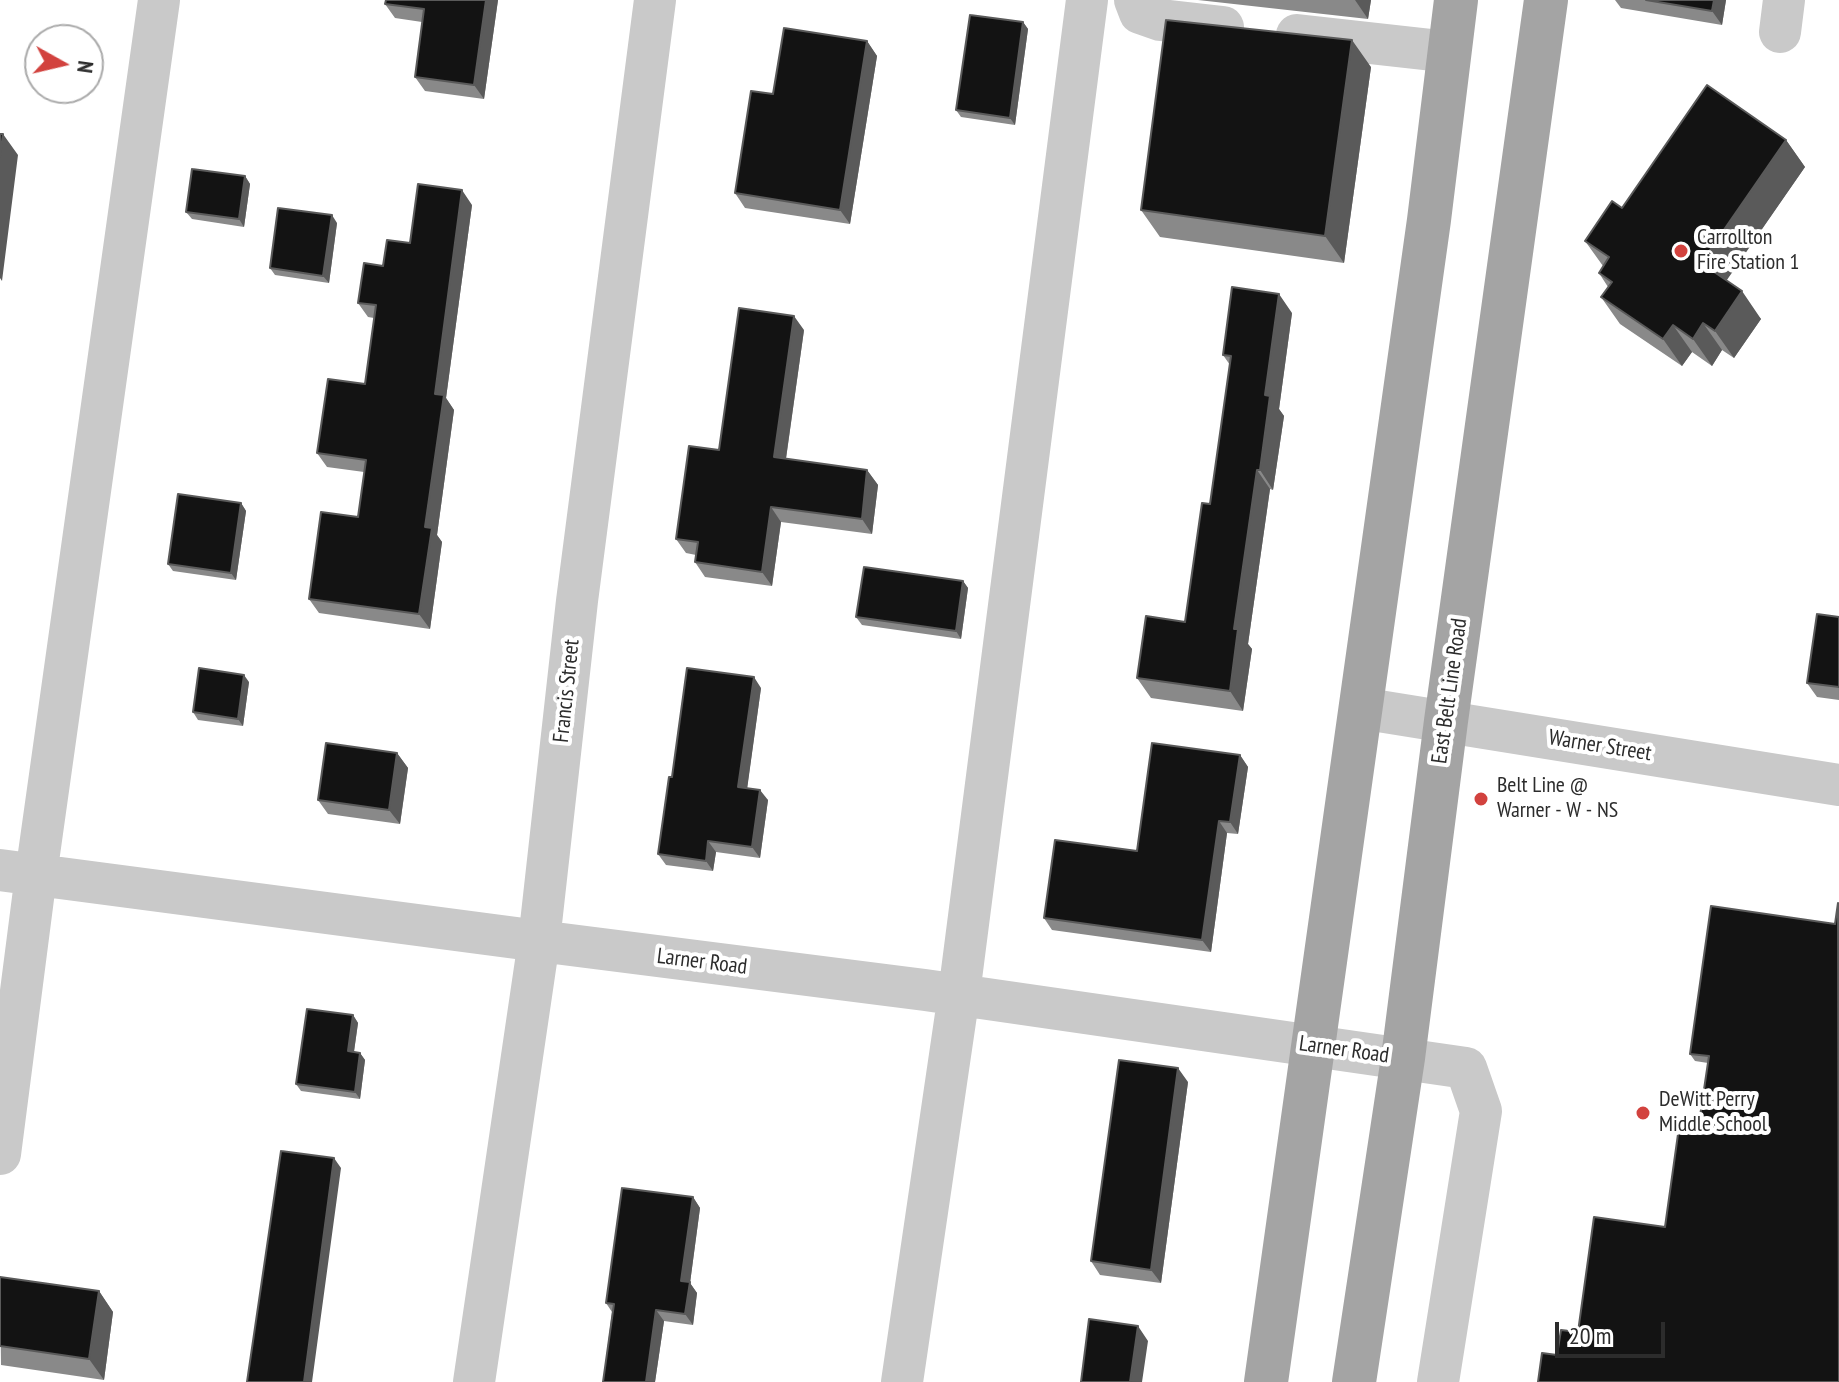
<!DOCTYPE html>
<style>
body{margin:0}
#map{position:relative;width:1839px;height:1382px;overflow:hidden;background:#fff;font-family:"PT Sans Narrow",sans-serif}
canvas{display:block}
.north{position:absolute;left:24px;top:24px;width:80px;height:80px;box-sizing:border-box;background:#fff;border:2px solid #ababab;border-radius:50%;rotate:98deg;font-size:22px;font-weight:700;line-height:32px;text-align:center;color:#2c2c2c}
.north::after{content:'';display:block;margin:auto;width:28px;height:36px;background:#d2423e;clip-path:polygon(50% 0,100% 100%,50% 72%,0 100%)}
.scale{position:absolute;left:1555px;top:1322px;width:110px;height:36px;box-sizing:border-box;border:4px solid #2c2c2c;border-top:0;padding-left:10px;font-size:24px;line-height:28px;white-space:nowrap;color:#2c2c2c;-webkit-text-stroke:6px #fff;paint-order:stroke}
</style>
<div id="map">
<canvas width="1839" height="1382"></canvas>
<div class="north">N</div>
<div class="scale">20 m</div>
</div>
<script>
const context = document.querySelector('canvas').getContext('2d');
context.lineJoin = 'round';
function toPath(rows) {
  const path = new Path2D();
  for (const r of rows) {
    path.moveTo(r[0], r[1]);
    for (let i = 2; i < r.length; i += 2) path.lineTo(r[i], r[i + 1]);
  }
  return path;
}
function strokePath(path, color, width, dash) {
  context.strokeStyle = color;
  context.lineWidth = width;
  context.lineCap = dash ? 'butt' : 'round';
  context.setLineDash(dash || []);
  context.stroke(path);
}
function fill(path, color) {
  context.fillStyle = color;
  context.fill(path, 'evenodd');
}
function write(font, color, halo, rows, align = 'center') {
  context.font = font + ' "PT Sans Narrow",sans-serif';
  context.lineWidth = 8;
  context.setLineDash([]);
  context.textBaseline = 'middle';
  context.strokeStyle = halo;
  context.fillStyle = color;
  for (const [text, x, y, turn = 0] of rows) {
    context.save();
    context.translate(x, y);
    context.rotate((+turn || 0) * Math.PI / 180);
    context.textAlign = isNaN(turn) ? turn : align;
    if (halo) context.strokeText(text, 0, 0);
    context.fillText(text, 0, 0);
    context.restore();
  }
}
strokePath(toPath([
 [1135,0,1140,13,1160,20,1223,27],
 [1780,32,1784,0],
 [1297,35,1450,52],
 [1360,708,1839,785],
 [0,870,539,941,925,990,1466,1068,1481,1111,1438,1382],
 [0,1154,36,875,159,0],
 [474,1382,539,941,577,601,655,0],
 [902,1382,959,994,1087,0]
]), '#c9c9c9', 42);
strokePath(toPath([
 [1266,1382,1429,220,1456,0],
 [1354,1382,1403,1058,1446,721,1546,0]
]), '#a4a4a4', 44);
fill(toPath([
 [386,0,498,0,484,99,425,91,415,77,422,22,395,18,385,4],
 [1198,0,1371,0,1368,19],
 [1615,0,1726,0,1722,25,1621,8],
 [1023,22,1028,29,1015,125,961,117,956,110],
 [867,41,877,56,850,224,745,208,735,193,773,94],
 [1371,67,1344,263,1160,237,1141,210],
 [1786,140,1805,167,1726,280,1761,319,1734,358,1722,350,1712,366,1692,352,1682,366,1620,324,1601,297,1608,287,1599,273,1603,266,1585,241],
 [245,176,250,184,244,227,192,219,186,212],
 [472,205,446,398,454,410,437,535,442,542,430,629,319,613,309,599,358,517,364,472,327,467,317,453,365,384,374,318,368,317,358,303,383,266,410,243],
 [337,223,329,283,275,275,270,268],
 [1292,313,1279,409,1284,416,1273,490,1270,489,1248,644,1252,649,1243,711,1151,698,1137,678,1185,622,1210,504,1230,365,1223,355],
 [804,330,786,459,867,470,878,485,872,534,781,522,772,586,705,577,695,562,696,555,686,553,676,539,719,450],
 [241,503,246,511,236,580,173,571,168,564],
 [963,581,968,588,961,639,862,625,856,617],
 [1839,617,1839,700,1817,697,1807,683],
 [249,682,243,726,198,720,193,712],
 [761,688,747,788,768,800,760,858,716,852,713,871,666,865,658,854,672,777],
 [397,753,408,768,400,824,328,814,318,800],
 [1240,755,1248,767,1238,834,1227,833,1211,952,1052,930,1044,918,1137,851],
 [1835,924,1839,1382,1557,1355,1578,1332,1665,1227,1699,1123,1708,1063,1695,1061,1690,1054],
 [353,1015,358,1023,354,1052,360,1053,365,1060,360,1099,301,1091,296,1084],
 [1188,1082,1161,1283,1100,1275,1091,1261],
 [693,1197,700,1208,690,1283,697,1293,693,1325,664,1321,655,1382,603,1382,612,1312,606,1303],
 [0,1277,99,1291,113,1312,104,1380,1,1365]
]), '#898989');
fill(toPath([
 [486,0,498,0,484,99,474,85],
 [1355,0,1371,0,1368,19],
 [1714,0,1726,0,1722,25,1712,11],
 [1023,22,1028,29,1015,125,1010,118],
 [1352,40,1371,67,1344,263,1325,236],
 [867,41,877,56,850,224,840,210],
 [3,134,18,155,2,281,0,278,0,157],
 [1786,140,1805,167,1720,290,1701,263],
 [245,176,250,184,244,227,239,219],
 [462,190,472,205,446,398,454,410,437,535,442,542,430,629,419,614,435,394],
 [332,215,337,223,329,283,323,276],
 [1742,291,1761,319,1734,358,1715,331],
 [1279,294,1292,313,1279,409,1284,416,1273,490,1260,470,1265,395],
 [794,316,804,330,784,472,774,457],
 [1703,323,1722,350,1712,366,1693,339],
 [1673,325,1692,352,1682,366,1663,339],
 [867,470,878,485,872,534,862,519],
 [1257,470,1270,489,1248,644,1252,649,1243,711,1230,691,1234,629],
 [241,503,246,511,236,580,231,573],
 [771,507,781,522,772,586,762,572],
 [963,581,968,588,961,639,956,631],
 [244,675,249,682,243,726,238,719],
 [754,677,761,688,746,797,738,787],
 [397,753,408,768,400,824,389,810],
 [1240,755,1248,767,1238,834,1230,822],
 [760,790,768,800,760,858,752,847],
 [1219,821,1227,833,1211,952,1202,940],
 [708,841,716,852,713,871,706,861],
 [353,1015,358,1023,353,1058,348,1051],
 [360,1053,365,1060,360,1099,355,1092],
 [1178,1068,1188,1082,1161,1283,1151,1270],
 [334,1158,341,1168,312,1382,304,1382],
 [693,1197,700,1208,690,1283,697,1293,693,1325,685,1314,681,1281],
 [99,1291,113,1312,104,1380,89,1359],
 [656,1310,664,1321,655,1382,646,1382],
 [1138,1326,1148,1341,1142,1382,1130,1382]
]), '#5a5a5a');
const building = toPath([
 [386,0,486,0,474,85,415,77,424,9,385,4,386,0],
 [1646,0,1714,0,1712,11,1646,0],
 [970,15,1023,22,1010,118,956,110,970,15],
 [1166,20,1352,40,1325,236,1141,210,1166,20],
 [784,28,867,41,840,210,735,193,751,91,773,94,784,28],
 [1707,85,1786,140,1701,263,1742,291,1715,331,1703,323,1693,339,1673,325,1663,339,1601,297,1612,282,1599,273,1609,257,1585,241,1612,201,1622,208,1707,85],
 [0,134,3,134,0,157,0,134],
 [192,169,245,176,239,219,186,212,192,169],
 [418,184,462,190,435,394,444,395,425,527,432,528,419,614,309,599,321,512,358,517,366,460,317,453,328,379,365,384,376,305,358,303,364,263,383,266,387,240,410,243,418,184],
 [278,208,332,215,323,276,270,268,278,208],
 [1232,287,1279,294,1265,395,1270,396,1260,470,1257,470,1234,629,1238,629,1230,691,1137,678,1146,616,1185,622,1202,503,1210,504,1231,356,1223,355,1232,287],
 [739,308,794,316,774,457,867,470,862,519,771,507,762,572,695,562,698,542,676,539,689,446,719,450,739,308],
 [178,494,241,503,231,573,168,564,178,494],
 [864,567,963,581,956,631,856,617,864,567],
 [1817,614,1839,617,1839,687,1807,683,1817,614],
 [199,668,244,675,238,719,193,712,199,668],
 [687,668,754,677,738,787,760,790,752,847,708,841,706,861,658,854,669,777,672,777,687,668],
 [326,743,397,753,389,810,318,800,326,743],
 [1152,743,1240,755,1230,822,1219,821,1202,940,1044,918,1055,840,1137,851,1152,743],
 [1838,903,1839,1382,1538,1382,1542,1353,1557,1355,1561,1330,1578,1332,1594,1217,1665,1227,1680,1120,1699,1123,1709,1056,1690,1054,1711,906,1835,924,1838,903],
 [307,1009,353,1015,348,1051,360,1053,355,1092,296,1084,307,1009],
 [1119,1060,1178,1068,1151,1270,1091,1261,1119,1060],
 [281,1151,334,1158,304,1382,247,1382,281,1151],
 [622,1188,693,1197,681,1281,690,1282,685,1314,656,1310,646,1382,603,1382,614,1304,606,1303,622,1188],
 [0,1277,99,1291,89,1359,0,1346,0,1277],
 [1089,1319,1138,1326,1130,1382,1081,1382,1089,1319]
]);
fill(building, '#131313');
strokePath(building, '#5a5a5a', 2);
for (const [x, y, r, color] of [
 [1681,251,8,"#d2423e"],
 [1481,799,8,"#d2423e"],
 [1643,1113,8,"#d2423e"]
]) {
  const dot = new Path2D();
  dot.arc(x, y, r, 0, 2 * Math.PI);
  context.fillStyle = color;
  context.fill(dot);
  strokePath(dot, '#fff', 3);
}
write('22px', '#2c2c2c', '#fff', [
 ["Carrollton",1697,238],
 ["Fire Station 1",1697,263],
 ["Belt Line @",1497,786],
 ["Warner - W - NS",1497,811],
 ["DeWitt Perry",1659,1100],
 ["Middle School",1659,1125]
], 'left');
write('22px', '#2c2c2c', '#fff', [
 ["Francis Street",567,691,-84],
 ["East Belt Line Road",1450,691,-82],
 ["Warner Street",1600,746,9],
 ["Larner Road",702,962,7],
 ["Larner Road",1344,1050,8]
]);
</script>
